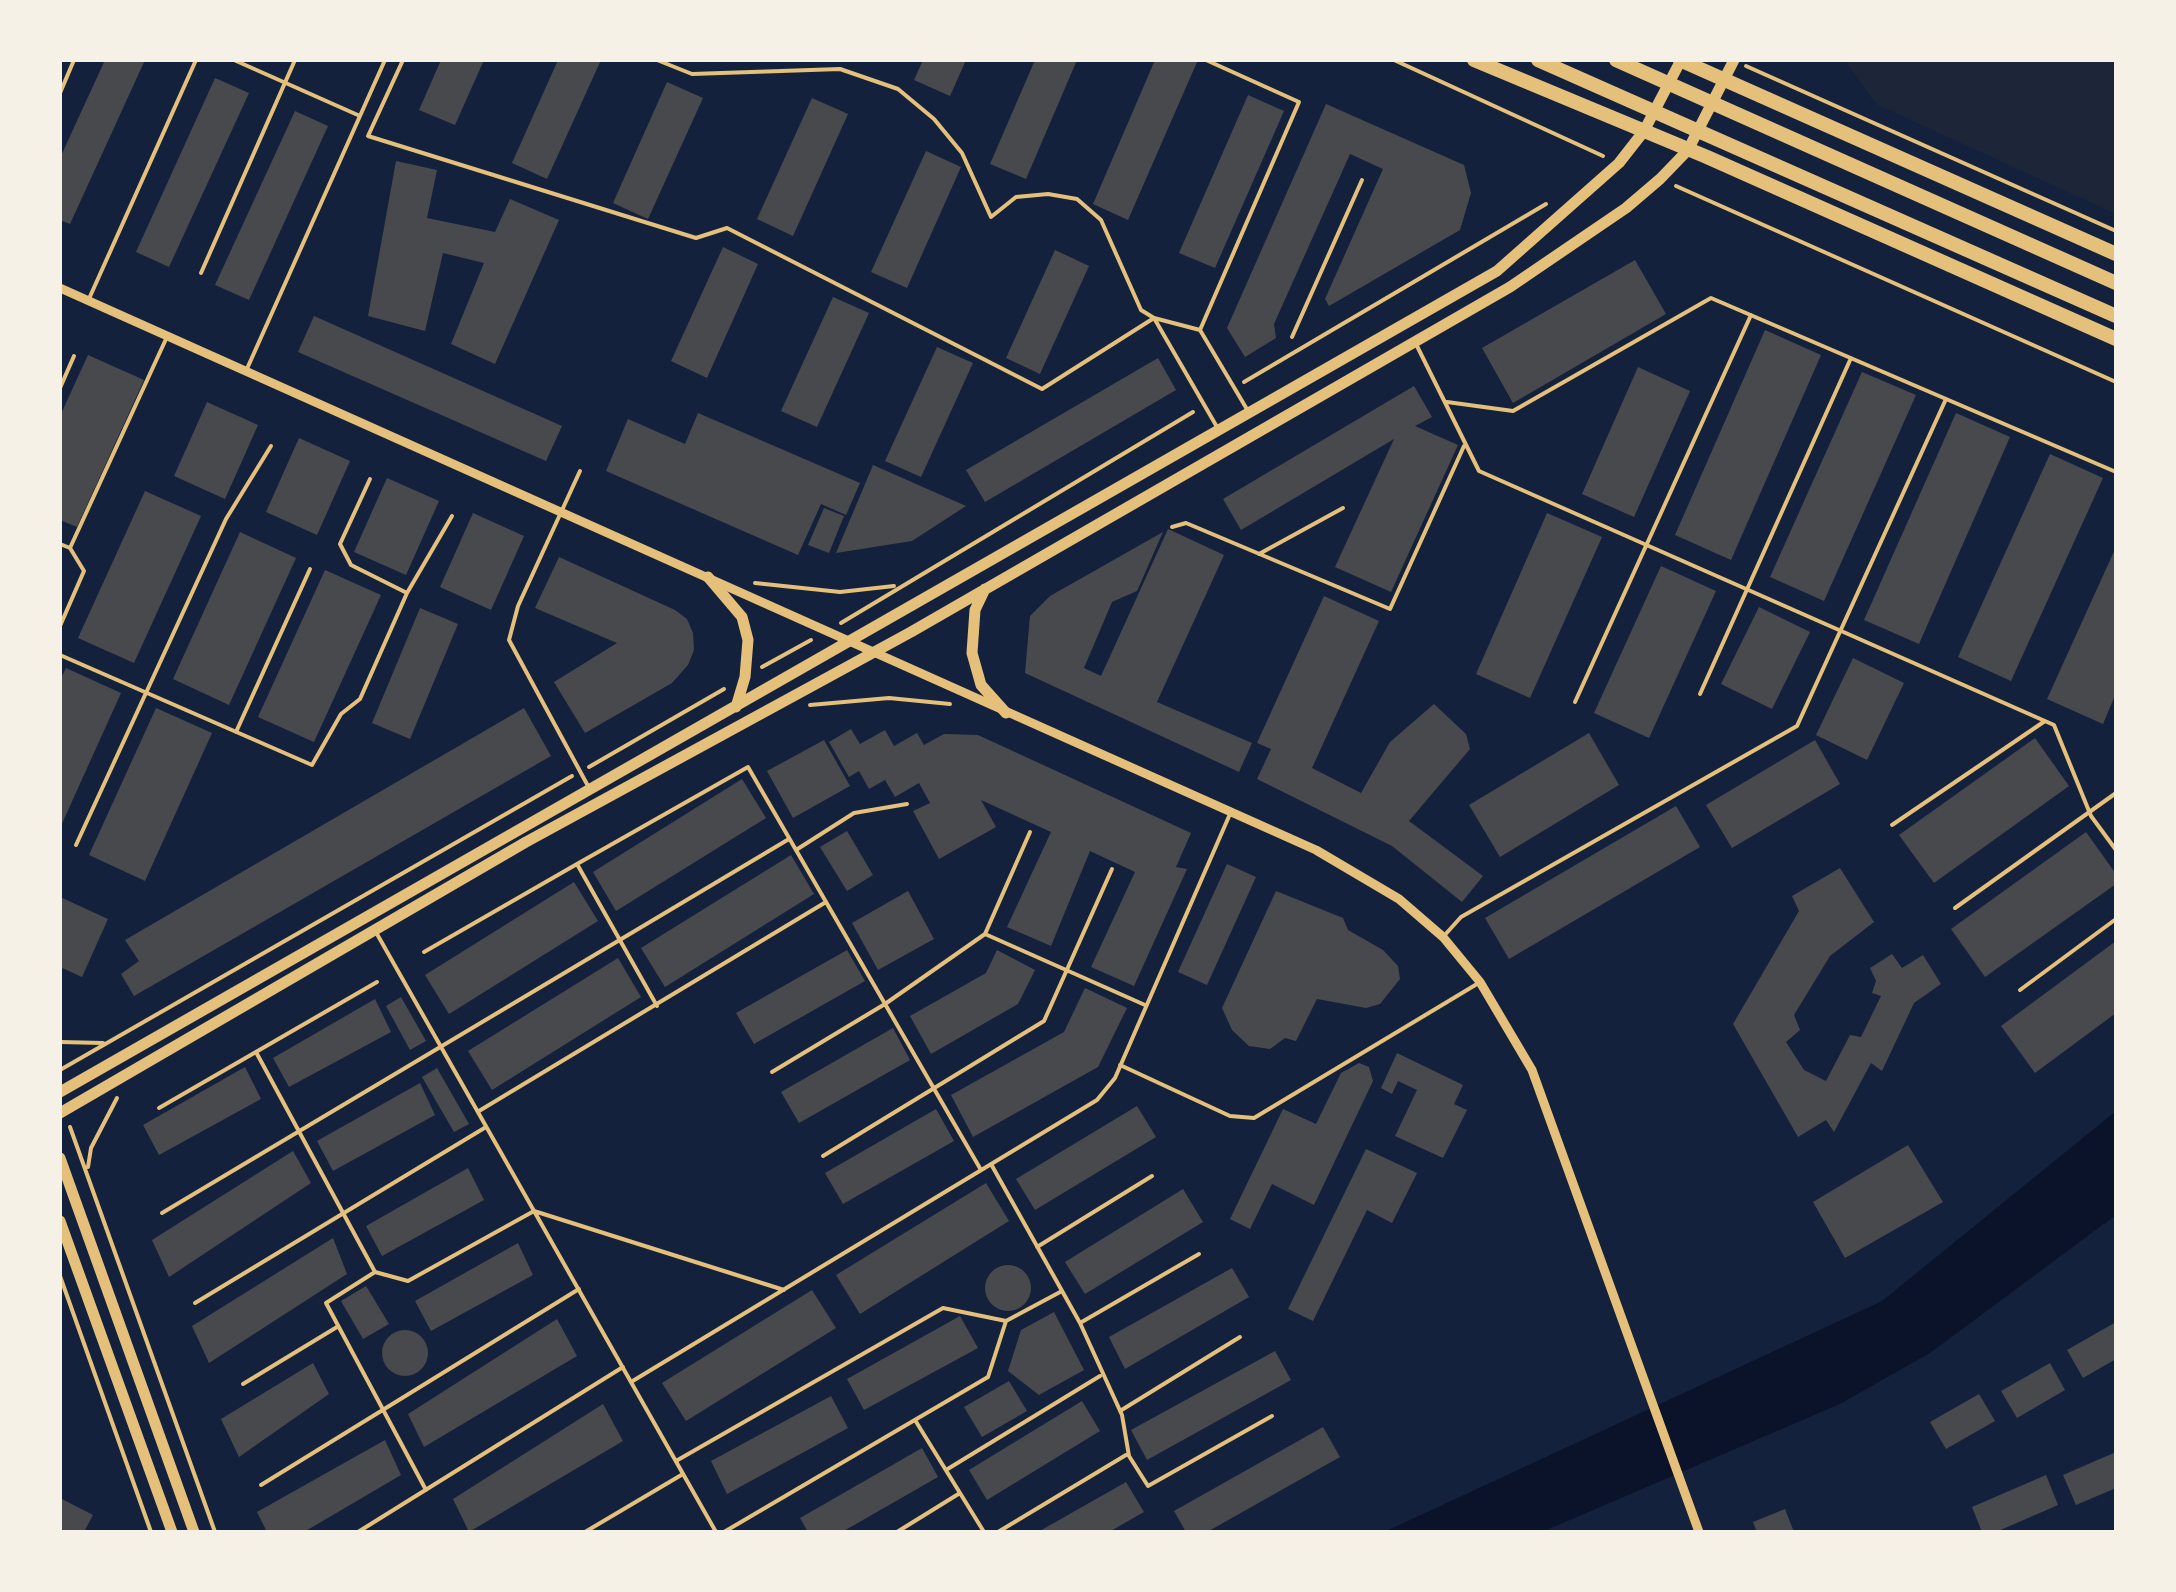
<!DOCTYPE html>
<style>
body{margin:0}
#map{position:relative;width:2176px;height:1592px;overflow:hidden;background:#14213d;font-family:Jost,sans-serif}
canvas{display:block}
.frame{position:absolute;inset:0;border:62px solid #f6f1e7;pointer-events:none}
</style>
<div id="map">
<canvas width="2176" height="1592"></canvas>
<div class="frame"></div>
</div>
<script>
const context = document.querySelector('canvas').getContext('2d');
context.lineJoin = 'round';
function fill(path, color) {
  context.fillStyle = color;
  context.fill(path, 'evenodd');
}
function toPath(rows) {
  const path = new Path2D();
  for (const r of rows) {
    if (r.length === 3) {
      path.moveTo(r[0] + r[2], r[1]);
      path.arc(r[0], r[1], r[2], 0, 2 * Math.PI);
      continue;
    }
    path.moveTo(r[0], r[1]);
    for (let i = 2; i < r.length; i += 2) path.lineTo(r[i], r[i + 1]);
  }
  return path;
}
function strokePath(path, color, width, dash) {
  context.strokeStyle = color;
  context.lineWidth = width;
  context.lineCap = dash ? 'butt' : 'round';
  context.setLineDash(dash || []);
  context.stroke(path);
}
fill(toPath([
 [1845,60,2116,60,2116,214,1876,104]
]), '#1d2539');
fill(toPath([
 [2116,1111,2116,1215,1930,1353,1840,1404,1542,1532,1384,1532,1882,1301]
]), '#0b132b');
fill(toPath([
 [105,60,145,60,70,224,60,220,60,158],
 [441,60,484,60,455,125,419,110],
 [558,60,601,60,547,179,512,163],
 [923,60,966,60,950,96,914,80],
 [1035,60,1077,60,1026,179,990,164],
 [1155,60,1197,62,1128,220,1093,204],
 [215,78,249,93,169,267,136,252],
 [667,82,703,98,648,219,613,203],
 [1248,95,1284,111,1215,268,1179,253],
 [812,98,848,114,793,236,757,219],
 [1326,104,1464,165,1471,193,1460,230,1329,306,1325,299,1383,169,1350,154,1274,324,1276,338,1245,357,1227,328],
 [295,111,328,126,249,300,215,285],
 [926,151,961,167,907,288,871,272],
 [396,161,437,170,427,218,495,232,510,199,559,220,495,364,451,344,484,263,443,253,425,331,368,316],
 [723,247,758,264,707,378,671,361],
 [1055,250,1089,266,1040,374,1006,358],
 [1635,260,1666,314,1513,403,1482,348],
 [833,297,869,313,817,427,781,411],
 [314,316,562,426,546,461,298,352],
 [1765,330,1821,355,1731,560,1675,535],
 [937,347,973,363,921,477,885,461],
 [88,355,144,380,77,527,60,520,60,416],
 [1158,358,1176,390,985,502,966,470],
 [1638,367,1690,391,1634,517,1582,494],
 [1862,372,1916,395,1824,601,1770,577],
 [1414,386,1432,417,1415,426,1458,445,1391,592,1335,567,1394,439,1241,530,1223,499],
 [207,402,258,425,225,499,174,476],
 [698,413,860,483,846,515,821,504,798,555,606,471,628,419,685,444],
 [1956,413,2010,437,1919,644,1864,620],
 [299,438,350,461,317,535,266,512],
 [2050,454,2103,478,2011,681,1958,657],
 [873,465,966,506,912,541,836,553],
 [387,478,439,501,406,575,354,552],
 [145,491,201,516,134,663,78,638],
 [824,508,844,516,829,553,808,545],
 [473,513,524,536,491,610,440,587],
 [1547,513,1602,537,1530,698,1476,674],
 [1168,529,1224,555,1157,702,1252,743,1239,772,1025,673,1030,616,1050,596,1163,532,1137,591,1112,602,1084,668,1101,676],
 [240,532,296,558,229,705,173,679],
 [2116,547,2116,693,2103,724,2047,699],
 [559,557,675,610,687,619,693,633,694,650,688,665,672,683,585,733,554,682,617,643,535,608],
 [1661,566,1716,591,1649,738,1594,713],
 [325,570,381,595,314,742,258,717],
 [1324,596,1379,621,1312,768,1361,793,1390,742,1434,704,1466,734,1470,749,1409,821,1483,876,1462,902,1392,846,1257,779,1271,749,1257,743],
 [1759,607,1810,632,1772,709,1721,684],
 [420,608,458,624,410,739,372,723],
 [1853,658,1904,683,1867,760,1816,735],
 [66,668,121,693,60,828,60,680],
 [156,708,212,733,145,881,89,855],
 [524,708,551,756,134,996,121,974,139,961,125,940],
 [851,729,860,744,885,730,894,746,917,733,924,745,944,734,978,735,1191,833,1176,867,1187,869,1134,986,1091,967,1135,872,1090,851,1051,946,1007,927,1051,832,981,800,996,827,939,859,913,811,930,803,919,783,895,797,885,780,869,789,859,771,849,777,829,742],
 [1589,733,1619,785,1500,857,1469,805],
 [2035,738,2069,786,1934,883,1899,835],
 [824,740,850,786,793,818,767,771],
 [1815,740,1840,784,1732,848,1706,805],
 [742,779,766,818,616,911,593,872],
 [1676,806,1700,847,1509,959,1485,918],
 [847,831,873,875,847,891,820,847],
 [2086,832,2116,874,2116,884,1985,977,1951,929],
 [791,855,814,894,665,987,641,948],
 [1227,864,1256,877,1207,985,1178,972],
 [1840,868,1874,922,1830,956,1794,1015,1800,1030,1786,1042,1804,1070,1826,1081,1850,1035,1861,1037,1881,996,1872,993,1876,981,1870,968,1892,954,1902,968,1923,955,1941,984,1914,1003,1882,1071,1871,1063,1834,1132,1826,1120,1798,1137,1733,1024,1799,911,1792,896],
 [574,882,598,921,449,1014,425,975],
 [908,891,934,939,878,970,852,923],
 [1276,891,1343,918,1348,930,1383,950,1398,966,1400,979,1380,1004,1366,1008,1317,999,1296,1041,1285,1038,1270,1049,1249,1046,1232,1030,1222,1008],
 [60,897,108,919,82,977,60,967],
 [2116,941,2116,1013,2035,1073,2001,1026],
 [847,950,865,981,754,1044,736,1013],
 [997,950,1035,970,1018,1004,931,1054,910,1016,986,973],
 [618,958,641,997,492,1090,468,1051],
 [1085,988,1127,1008,1098,1067,973,1137,951,1095,1064,1032],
 [401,997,426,1041,410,1050,386,1006],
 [375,999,391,1032,289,1087,273,1058],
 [893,1028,910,1060,799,1123,781,1092],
 [1397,1053,1463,1085,1454,1104,1467,1110,1443,1158,1395,1136,1417,1090,1398,1081,1392,1094,1381,1088],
 [1359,1063,1369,1067,1373,1081,1314,1205,1272,1184,1250,1229,1230,1219,1283,1109,1316,1124,1341,1073],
 [245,1067,261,1099,159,1155,143,1125],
 [437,1068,469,1124,454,1132,422,1077],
 [420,1083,435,1115,333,1171,317,1141],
 [1137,1106,1156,1137,1035,1210,1016,1179],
 [936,1109,954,1141,843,1204,825,1173],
 [1908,1145,1943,1202,1845,1258,1813,1202],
 [1366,1149,1417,1173,1392,1223,1367,1210,1313,1321,1288,1309],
 [293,1151,311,1183,169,1277,152,1240],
 [468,1168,484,1200,382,1256,366,1226],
 [986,1183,1009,1221,860,1314,836,1275],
 [1183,1189,1203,1222,1085,1294,1065,1262],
 [333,1238,347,1274,209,1363,192,1326],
 [518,1243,533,1275,431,1331,415,1301],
 [1008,1288,23],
 [1232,1268,1249,1297,1125,1369,1109,1337],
 [366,1286,389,1324,363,1339,341,1301],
 [812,1290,836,1328,686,1421,662,1383],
 [1054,1312,1084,1370,1039,1395,1008,1371,1021,1330],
 [960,1316,978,1348,864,1410,847,1379],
 [557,1319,577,1356,424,1447,408,1414],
 [2116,1322,2116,1359,2083,1378,2067,1350],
 [405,1353,23],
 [1275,1351,1291,1380,1147,1460,1131,1430],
 [313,1363,329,1394,239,1457,221,1419],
 [2050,1363,2065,1390,2017,1418,2001,1391],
 [1009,1381,1027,1411,982,1437,964,1407],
 [1979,1394,1995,1421,1946,1449,1930,1422],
 [831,1396,848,1428,727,1494,711,1461],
 [1082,1401,1100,1431,987,1500,969,1470],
 [603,1404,623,1441,469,1532,453,1499],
 [1323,1427,1340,1457,1207,1532,1186,1532,1174,1511],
 [385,1440,401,1475,304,1532,267,1532,257,1512],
 [922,1448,938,1477,842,1532,808,1532,800,1518],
 [2116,1452,2116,1488,2076,1505,2063,1475],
 [2046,1475,2058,1505,1996,1532,1982,1532,1972,1507],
 [1126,1482,1144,1512,1109,1532,1038,1532],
 [60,1498,93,1515,84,1532,60,1532],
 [1785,1509,1794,1532,1757,1532,1753,1522]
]), '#48494c');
strokePath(toPath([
 [1394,60,1603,156],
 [1746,66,2116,231],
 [1676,186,2116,382],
 [1292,337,1362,180],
 [1244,382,1546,204],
 [755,583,840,592,894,586],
 [841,623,1193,412],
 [762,667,811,640],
 [810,705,889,698,950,704],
 [589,767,724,689],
 [60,1042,103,1043],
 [60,1070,572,776],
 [70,1127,215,1532],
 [88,1167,91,1148,117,1098],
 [60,1276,151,1532]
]), '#e5c07b', 4);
strokePath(toPath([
 [234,60,360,116],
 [403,60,368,136,696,238,727,228,1042,389,1154,318,1217,427],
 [657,60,692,74,840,69,898,89,934,119,962,153,991,217,1016,197,1048,194,1077,199,1101,220,1141,310,1154,318,1200,330],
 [1206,60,1299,102,1200,330,1248,411],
 [60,93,74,60],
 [201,273,295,60],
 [88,301,196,60],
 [1416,344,1479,471,2054,725,2091,816,2116,850],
 [246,371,385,60],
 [60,388,74,356],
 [1447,402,1513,411,1711,298,2116,472],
 [580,471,518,606,509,640,588,786],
 [370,479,340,544,351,565,407,593],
 [1172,527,1186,523,1390,609,1464,446],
 [60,544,70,548,84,571,60,626],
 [70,548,166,339],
 [1259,554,1343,508],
 [60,655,312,765,341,714,360,699,407,593,452,516],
 [1700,694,1851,358],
 [1575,702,1751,315],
 [236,732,310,569],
 [1892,825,2045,721],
 [76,845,226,519,271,446],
 [796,850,854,813,907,804],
 [1955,908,2116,793],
 [377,934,716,1532],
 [985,934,1145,1005],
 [1443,937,1461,917,1797,726,1946,399],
 [424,952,577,864],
 [2020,990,2116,919],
 [657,1006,577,864,748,767,981,1170],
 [256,1052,375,1272,326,1303,426,1490],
 [1120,1065,1230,1116,1254,1118,1477,984],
 [772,1072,885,1004,985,934,1030,832],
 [159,1108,377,982],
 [479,1111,826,902],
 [823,1156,1044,1021,1112,869],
 [991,1164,1080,1323,1122,1415,1129,1456,1148,1486,1272,1416],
 [162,1213,789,839],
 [1037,1247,1152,1176],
 [375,1272,408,1281,534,1211,784,1290],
 [195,1303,486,1127],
 [1080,1323,1199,1254],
 [631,1382,1097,1100,1115,1078,1230,814],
 [243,1384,337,1327],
 [1120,1411,1240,1337],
 [915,1420,984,1532],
 [676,1461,943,1308,1006,1321,1062,1291],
 [946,1470,1100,1376],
 [261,1485,579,1289],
 [358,1532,623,1367],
 [585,1532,683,1474],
 [724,1532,988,1377,1006,1321],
 [897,1532,960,1493],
 [998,1532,1126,1455]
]), '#e5c07b', 4);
strokePath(toPath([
 [60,288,1316,850,1399,899,1443,937,1480,982,1532,1070,1699,1532]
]), '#e5c07b', 9);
strokePath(toPath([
 [708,577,742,617,748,640,745,677,736,707],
 [985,589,975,610,972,653,981,685,1006,713],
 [60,1092,1497,271,1619,163,1644,131,1681,60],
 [60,1113,526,842,911,632,1510,287,1626,208,1660,179,1688,150,1734,60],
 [60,1158,194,1532],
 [60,1221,172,1532]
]), '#e5c07b', 11);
strokePath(toPath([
 [1474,60,1707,157,2116,339],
 [1680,60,2116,254]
]), '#e5c07b', 14);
strokePath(toPath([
 [1538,60,2116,316],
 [1616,60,2116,283]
]), '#e5c07b', 14);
</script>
